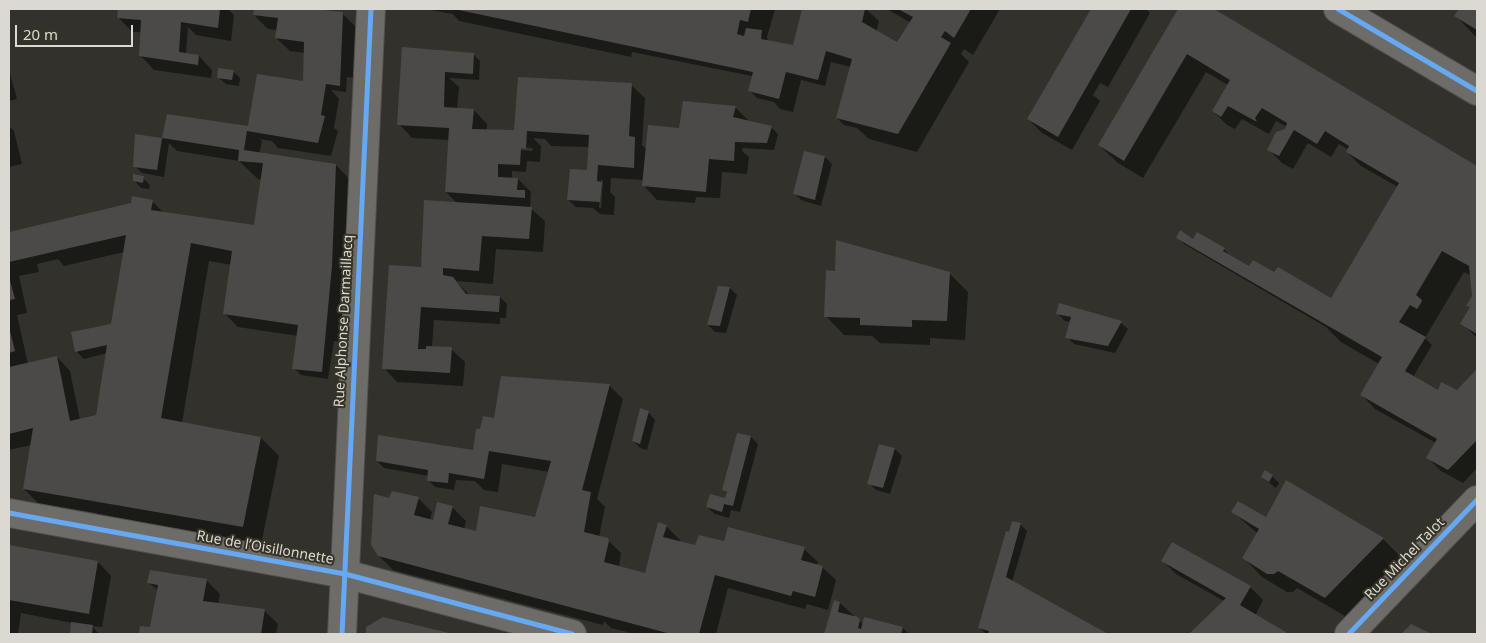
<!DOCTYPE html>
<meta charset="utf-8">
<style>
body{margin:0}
#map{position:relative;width:1486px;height:643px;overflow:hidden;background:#32312c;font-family:"Noto Sans",sans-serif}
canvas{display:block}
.frame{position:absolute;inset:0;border:10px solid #dbd9d2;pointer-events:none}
.scale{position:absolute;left:15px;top:25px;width:118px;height:22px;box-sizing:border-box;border:2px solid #dbd9d2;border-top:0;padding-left:6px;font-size:15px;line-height:18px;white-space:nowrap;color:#dbd9d2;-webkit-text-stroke:4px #363328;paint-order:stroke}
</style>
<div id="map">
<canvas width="1486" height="643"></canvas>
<div class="frame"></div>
<div class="scale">20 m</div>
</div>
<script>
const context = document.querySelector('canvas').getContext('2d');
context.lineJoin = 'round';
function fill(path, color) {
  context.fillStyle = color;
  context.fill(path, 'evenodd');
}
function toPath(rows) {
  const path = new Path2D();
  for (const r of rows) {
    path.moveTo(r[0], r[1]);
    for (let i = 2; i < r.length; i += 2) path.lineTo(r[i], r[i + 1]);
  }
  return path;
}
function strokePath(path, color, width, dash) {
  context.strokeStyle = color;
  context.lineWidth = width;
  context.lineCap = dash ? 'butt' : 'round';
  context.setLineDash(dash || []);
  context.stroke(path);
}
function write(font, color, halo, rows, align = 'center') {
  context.font = font + ' "Noto Sans",sans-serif';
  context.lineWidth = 4;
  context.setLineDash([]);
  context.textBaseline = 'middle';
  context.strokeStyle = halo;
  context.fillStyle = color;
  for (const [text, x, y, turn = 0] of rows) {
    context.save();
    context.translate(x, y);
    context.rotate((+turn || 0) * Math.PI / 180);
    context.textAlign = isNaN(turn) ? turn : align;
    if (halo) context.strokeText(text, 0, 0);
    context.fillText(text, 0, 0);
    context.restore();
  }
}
fill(toPath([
 [119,9,228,9,234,15,231,41,196,35,188,27,186,54,199,56,212,70,211,78,154,70,141,56,142,32,132,32,119,18],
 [256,9,300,9,342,13,356,27,354,78,347,77,346,92,331,90,339,99,334,128,338,131,331,156,278,148,272,141,259,139,262,141,259,154,336,165,354,184,341,342,334,341,328,379,301,375,294,368,298,336,238,327,225,314,232,265,209,261,182,423,261,438,279,456,261,545,101,518,96,513,38,503,24,489,31,445,9,450,9,233,152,201,164,213,255,226,262,180,258,179,239,161,177,151,169,143,164,177,142,173,135,166,137,135,163,139,168,115,249,128,304,82,305,53,290,51,276,38,277,30,268,29,254,15],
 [124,252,112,325,77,352,84,359,107,353,96,416,80,420,70,371,57,357,28,364,17,315,27,313,19,276,39,272,37,264,58,259,64,266],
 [424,9,703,9,715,13,716,9,775,9,767,37,768,42,794,47,804,9,866,9,879,21,876,32,898,44,911,23,887,9,1000,9,973,55,964,49,961,54,969,62,917,152,869,139,857,128,844,125,837,118,851,67,831,62,825,86,801,80,793,112,780,109,774,102,757,98,750,91,752,76,632,52,631,57,459,21,453,14],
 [1092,9,1146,9,1150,13,1108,87,1100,83,1093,95,1100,101,1072,150,1042,133,1028,119],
 [1179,9,1212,9,1477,167,1477,338,1462,323,1471,309,1468,305,1474,296,1472,276,1464,272,1425,338,1432,345,1413,377,1438,391,1457,392,1477,371,1477,468,1463,483,1441,471,1428,458,1436,443,1375,409,1362,395,1379,364,1341,342,1326,327,1184,244,1177,237,1224,249,1231,257,1250,267,1331,300,1398,187,1361,166,1347,152,1349,150,1339,144,1331,157,1308,143,1293,169,1282,163,1268,149,1287,127,1276,121,1269,134,1242,119,1235,129,1227,125,1213,111,1228,85,1206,72,1143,178,1118,163,1099,145],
 [1460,9,1477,9,1477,38,1456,16],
 [403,48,473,54,480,61,479,80,449,78,459,87,457,109,474,110,487,124,487,131,515,132,631,85,645,98,642,145,647,150,680,129,735,107,749,121,771,127,778,134,774,150,743,148,742,151,749,157,747,174,722,172,720,198,696,197,695,203,657,200,644,186,644,180,611,178,610,192,615,197,614,215,600,214,593,208,576,207,568,200,588,173,589,147,551,146,545,139,533,138,541,146,540,162,527,161,526,172,512,171,512,178,518,179,531,192,530,208,545,221,543,252,496,249,493,284,456,281,469,295,500,297,507,304,506,318,500,318,500,324,434,320,432,347,451,349,465,362,463,386,397,382,384,368,422,268,457,203,446,192,450,140,412,138,399,124],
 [518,147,533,148,532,151,521,150],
 [601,180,603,180,601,208,599,208],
 [9,70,17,99,9,101],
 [233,71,240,78,239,86,226,84,218,77],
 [9,126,14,131,22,164,9,167],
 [825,157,832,164,821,206,801,200,794,193],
 [143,178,150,185,149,189,141,188,134,180],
 [949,273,968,292,965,340,930,338,930,345,880,343,872,336,844,335,826,316],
 [730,288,737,295,726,333,715,332,708,325],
 [1060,304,1121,323,1128,329,1115,353,1074,344,1067,337,1071,322,1065,321,1058,314],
 [609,385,623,399,597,499,605,507,599,537,607,539,621,553,619,568,645,574,666,526,680,540,679,543,700,548,723,542,804,549,818,562,817,565,822,567,836,580,828,610,807,604,805,609,728,588,716,634,635,634,611,628,604,621,603,625,393,570,379,556,390,499,397,493,419,499,432,512,430,520,434,521,452,507,466,521,464,530,477,533,536,519,549,472,502,464,498,492,484,490,475,481,456,480,454,490,435,487,428,480,429,476,384,468,377,461,474,452,484,431,495,419],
 [648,412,655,420,647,450,640,448,633,441],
 [738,434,751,437,758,444,740,512,731,510,729,518,715,514,707,507,726,500,728,494,723,490],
 [895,449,902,456,890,494,876,490,869,483],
 [1272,476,1279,483,1276,488,1262,477],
 [1233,512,1383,539,1401,557,1345,616,1297,588,1293,592,1287,592,1262,577,1244,558,1258,534],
 [1020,524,1027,531,1012,582,1106,634,986,634,980,628,1010,533],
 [9,546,98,562,111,576,102,627,92,626,99,634,71,634,72,623,21,613,18,634,9,634],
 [1163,561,1250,587,1263,600,1255,616,1287,634,1191,634,1224,601,1176,574],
 [206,580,220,594,218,605,264,610,278,624,276,634,140,634,141,627,151,630,158,590,149,583],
 [834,601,840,603,863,624,865,618,903,628,909,634,825,634],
 [383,618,446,634,367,634,367,628]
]), '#0007');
fill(toPath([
 [118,9,220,9,218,28,181,22,179,52,199,55,198,65,139,56,141,20,117,18],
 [254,9,313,9,343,12,340,86,326,84,321,115,325,116,318,143,247,131,244,150,336,164,332,266,322,372,292,369,298,325,223,314,232,251,191,243,161,418,261,437,243,527,23,489,33,428,9,434,9,367,57,356,70,421,96,415,107,345,75,352,71,332,111,324,126,235,9,262,9,232,131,203,132,196,153,200,151,210,254,225,263,163,238,161,239,150,162,138,167,114,248,126,257,74,303,81,304,42,275,38,278,18,253,15],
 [454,9,751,9,748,22,740,20,737,34,744,36,746,28,762,30,761,39,793,45,802,9,865,9,862,22,897,42,913,17,898,9,971,9,954,38,945,31,941,37,951,43,898,134,836,118,852,59,826,51,818,80,786,72,779,99,748,91,753,72],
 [1091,9,1131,9,1058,137,1027,119],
 [1178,9,1214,9,1477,166,1477,334,1460,324,1470,307,1466,306,1472,296,1469,266,1442,251,1416,295,1422,300,1421,303,1417,309,1410,305,1399,322,1426,337,1405,371,1438,390,1441,382,1457,390,1477,369,1477,440,1448,470,1426,458,1437,439,1360,395,1382,357,1176,238,1180,230,1193,239,1197,232,1225,248,1223,251,1249,266,1253,260,1274,272,1278,267,1331,298,1399,183,1346,152,1349,146,1325,131,1317,144,1294,130,1279,156,1267,150,1276,132,1285,129,1287,123,1262,108,1255,118,1257,122,1228,106,1221,117,1212,111,1230,80,1187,54,1124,161,1098,145],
 [1459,9,1477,9,1477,30,1454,16],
 [402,47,474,53,473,74,445,72,444,107,474,109,472,129,514,130,518,77,632,83,629,136,635,137,634,168,598,165,597,181,602,182,600,202,567,200,570,169,587,170,589,135,527,131,526,149,521,148,520,165,498,164,498,177,518,178,517,190,525,190,525,198,445,192,449,128,397,125],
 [218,68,234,70,232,80,217,78],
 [683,101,736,106,733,117,772,126,767,143,735,142,734,161,709,159,706,192,642,186,648,125,679,128],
 [135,134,162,138,157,170,133,167],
 [804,151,825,156,815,200,793,194],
 [133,174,144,176,143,183,133,181],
 [424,200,532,207,529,239,482,236,479,271,443,268,443,275,453,277,466,294,500,296,499,312,421,307,418,349,426,349,426,346,452,347,450,373,382,369,389,265,421,267],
 [836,240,950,272,947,321,912,320,912,327,860,325,860,318,824,317,826,270,835,271],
 [9,277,15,299,9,300],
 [718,286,730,287,720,326,707,325],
 [1059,303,1122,321,1108,346,1065,338,1071,317,1056,314],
 [9,327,15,351,9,353],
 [501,376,610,384,582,490,591,492,584,532,608,538,609,541,604,562,645,573,658,522,667,525,663,537,695,545,699,535,724,541,728,527,805,547,801,560,823,566,815,597,793,591,791,596,715,575,699,634,671,634,378,556,371,545,374,494,389,498,392,491,419,497,414,515,433,520,437,502,453,506,448,524,476,531,480,506,535,517,551,461,489,451,484,479,449,473,448,483,427,481,428,470,376,461,378,435,473,450,476,429,480,429,483,416,494,418],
 [640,408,649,411,640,444,632,441],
 [737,433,751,436,733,506,724,504,722,512,706,507,710,494,725,498,727,492,722,490],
 [879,444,895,448,883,488,867,484],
 [1265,470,1273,475,1269,482,1261,477],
 [1286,480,1384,538,1325,598,1278,571,1274,574,1267,574,1242,558,1259,529,1231,512,1238,501,1266,517],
 [1012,521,1021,523,1006,577,1108,634,988,634,989,631,978,628,1006,531,1009,532],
 [1172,542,1251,586,1240,605,1289,634,1189,634,1226,598,1161,561],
 [9,545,98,561,89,614,9,600],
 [150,570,207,579,203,601,265,609,261,634,139,634,140,626,150,627,158,585,147,583],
 [834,600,840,602,838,612,858,617,860,620,858,628,861,629,864,617,903,627,901,634,824,634],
 [383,617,449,633,449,634,366,634,366,627],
 [71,622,93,625,92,634,70,634],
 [1411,624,1432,634,1401,634]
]), '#4c4a49');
const minor = toPath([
 [9,513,345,574,572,634],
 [342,634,371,9],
 [1349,634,1477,500]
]);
const secondary = toPath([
 [1338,9,1477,91]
]);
strokePath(minor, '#514f4a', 30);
strokePath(secondary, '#514f4a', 30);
strokePath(minor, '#6e6c68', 28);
strokePath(secondary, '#6e6c68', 28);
strokePath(toPath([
 [1338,9,1477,91],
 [9,513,345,574,572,634],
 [342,634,371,9],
 [1349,634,1477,500]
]), '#66a8f1', 5);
write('14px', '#dbd9d2', '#363328', [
 ["Rue Alphonse Darmaillacq",344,321,-87],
 ["Rue de l’Oisillonnette",265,548,10],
 ["Rue Michel Talot",1405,559,-46]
]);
</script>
